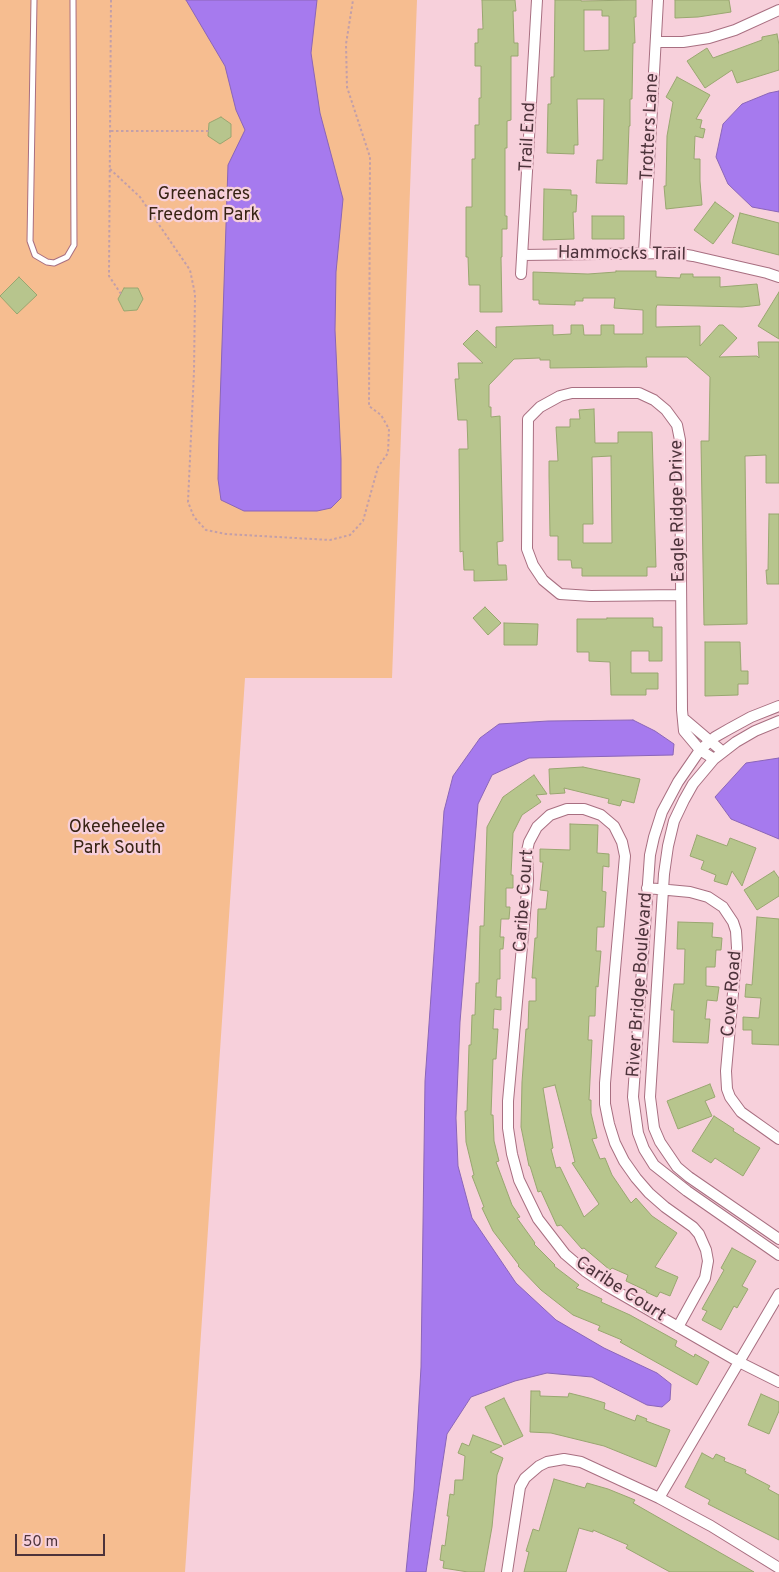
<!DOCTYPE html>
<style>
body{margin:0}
#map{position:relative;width:779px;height:1572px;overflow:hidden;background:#f7d0db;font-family:Overpass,sans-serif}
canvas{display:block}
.scale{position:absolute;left:15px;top:1534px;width:90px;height:22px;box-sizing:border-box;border:2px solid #4d333b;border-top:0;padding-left:6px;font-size:15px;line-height:18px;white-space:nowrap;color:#4d333b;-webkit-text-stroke:4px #f7d0db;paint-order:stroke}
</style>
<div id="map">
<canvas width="779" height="1572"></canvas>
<div class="scale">50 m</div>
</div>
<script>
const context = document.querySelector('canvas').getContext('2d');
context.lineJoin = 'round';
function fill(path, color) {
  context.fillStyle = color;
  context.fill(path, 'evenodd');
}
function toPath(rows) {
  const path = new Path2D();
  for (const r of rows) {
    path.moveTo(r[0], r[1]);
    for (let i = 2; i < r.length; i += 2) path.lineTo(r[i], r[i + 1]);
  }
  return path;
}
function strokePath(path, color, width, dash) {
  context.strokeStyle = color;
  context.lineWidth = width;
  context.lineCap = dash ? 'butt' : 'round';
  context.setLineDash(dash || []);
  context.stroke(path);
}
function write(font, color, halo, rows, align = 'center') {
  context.font = font + ' Overpass,sans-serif';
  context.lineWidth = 4.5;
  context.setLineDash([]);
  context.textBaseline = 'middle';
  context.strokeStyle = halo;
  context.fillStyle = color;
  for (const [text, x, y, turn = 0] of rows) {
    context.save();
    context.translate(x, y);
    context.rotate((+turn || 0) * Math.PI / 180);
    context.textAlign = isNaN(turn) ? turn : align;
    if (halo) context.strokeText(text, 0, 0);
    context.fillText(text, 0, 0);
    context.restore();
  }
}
fill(toPath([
 [0,0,417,0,392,678,245,678,185,1572,0,1572]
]), '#f6bd90');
const water = toPath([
 [186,0,317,0,311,53,320,113,343,199,336,272,335,330,341,459,341,498,331,508,317,511,244,511,221,500,218,479,219,434,228,165,245,130,236,110,225,66,186,0],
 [779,91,779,212,752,207,728,184,716,157,723,124,742,104,769,93,779,91],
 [633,720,655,731,674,744,673,755,529,758,492,775,478,804,460,1022,456,1118,458,1166,472,1218,516,1283,556,1320,604,1348,657,1373,671,1384,670,1400,662,1407,647,1405,592,1377,547,1373,515,1381,471,1397,447,1434,426,1572,406,1572,414,1490,421,1367,425,1081,444,811,453,776,480,738,499,724,548,721,633,720],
 [779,758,779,839,731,819,715,797,746,763,779,758]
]);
fill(water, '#a67aee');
strokePath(water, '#8b65b8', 1);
const building = toPath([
 [482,0,515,0,516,11,513,11,514,43,518,43,518,56,511,56,511,120,507,121,507,148,505,148,505,216,507,216,507,229,502,229,502,257,501,257,502,312,480,312,480,285,469,285,468,257,466,257,466,207,472,207,472,159,475,159,475,125,479,125,479,98,481,98,481,66,475,66,475,43,478,43,478,29,483,29,482,0],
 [555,0,581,0,581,1,636,0,636,17,634,17,635,43,633,43,632,99,630,99,630,126,629,126,627,184,596,183,597,160,603,160,604,99,577,99,578,145,574,145,574,154,547,153,548,104,551,104,551,77,554,77,555,0],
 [584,10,602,10,602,16,609,16,609,50,584,51,584,10],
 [675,0,729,0,731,12,698,17,675,18,675,0],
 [777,34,779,45,779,70,737,83,732,70,705,88,687,61,707,48,713,58,762,40,762,37,777,34],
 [677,77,710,95,696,119,702,120,700,128,705,129,703,138,695,136,694,159,700,159,700,181,702,205,666,209,664,186,666,186,667,136,673,102,666,97,677,77],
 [221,117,231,124,231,137,220,144,208,136,209,123,221,117],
 [544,189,571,190,571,195,577,195,576,212,573,212,574,239,543,240,544,189],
 [715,202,734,216,713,244,694,230,715,202],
 [740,213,779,223,779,255,732,243,740,213],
 [592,216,624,216,624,239,592,239,592,216],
 [616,271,656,271,656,277,680,278,681,274,693,274,693,277,720,277,720,287,757,284,760,305,742,307,657,305,656,308,656,327,700,326,700,346,719,325,723,325,737,338,719,357,757,356,759,358,758,342,779,342,779,483,766,483,766,455,745,456,747,624,704,625,701,441,709,441,710,377,687,357,646,357,647,367,626,367,550,368,550,360,540,360,540,358,514,359,489,385,489,407,491,407,491,417,500,416,503,541,497,542,498,565,506,565,507,580,474,581,474,570,464,570,463,551,460,552,459,449,468,449,467,420,458,420,455,379,459,379,458,363,483,363,463,344,477,330,496,348,496,327,553,325,553,335,571,334,571,325,583,325,584,335,601,335,601,325,614,325,614,334,643,334,643,310,614,308,615,298,583,298,583,301,575,301,575,305,539,304,539,300,533,300,533,272,588,274,616,272,616,271],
 [19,277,37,295,17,314,0,296,19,277],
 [124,288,138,288,143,299,137,310,124,311,118,299,124,288],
 [779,292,779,339,758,326,779,292],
 [594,409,595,443,618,443,618,432,652,432,656,567,647,567,647,576,582,576,582,568,572,568,571,560,558,560,558,536,550,536,549,476,549,461,558,461,556,427,570,427,570,419,580,419,579,410,594,409],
 [611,456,612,543,583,543,583,524,593,524,592,457,611,456],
 [769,514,779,514,779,584,767,584,766,570,768,570,769,514],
 [485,607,501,623,488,635,473,618,485,607],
 [607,618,653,618,653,627,662,627,662,661,649,661,649,651,631,651,631,673,658,673,658,689,646,689,646,695,611,695,610,662,589,661,589,652,577,652,577,619,607,619,607,618],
 [504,623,538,624,537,645,504,645,504,623],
 [705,642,740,642,741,671,748,671,748,684,738,684,738,695,705,696,705,642],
 [583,767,640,779,634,803,622,800,620,806,608,803,609,799,564,788,565,793,550,794,549,769,583,767],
 [534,775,547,794,536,795,541,802,522,815,513,833,511,875,513,875,513,888,506,888,506,907,510,907,509,919,501,919,500,937,504,937,503,949,500,949,500,979,497,979,496,997,501,997,501,1010,494,1009,493,1029,498,1029,496,1059,493,1059,491,1115,493,1115,494,1141,499,1161,496,1162,512,1205,520,1217,517,1218,535,1243,534,1244,555,1265,554,1266,579,1285,576,1288,602,1299,601,1302,630,1315,677,1341,675,1346,694,1357,695,1354,709,1362,697,1385,620,1342,622,1340,598,1330,600,1326,573,1315,541,1290,518,1266,519,1265,493,1231,482,1208,484,1207,472,1176,474,1175,466,1142,465,1111,467,1111,469,1045,471,1045,472,1015,475,1015,476,983,479,983,480,926,484,926,487,827,503,797,534,775],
 [570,824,598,825,597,853,609,854,609,867,603,866,602,891,606,892,604,927,597,927,596,951,601,951,598,987,596,986,595,1016,589,1016,588,1040,592,1040,589,1100,591,1100,591,1113,597,1138,592,1139,600,1159,605,1158,612,1175,631,1203,636,1198,652,1216,677,1233,655,1267,678,1277,670,1296,660,1292,657,1297,646,1292,647,1291,626,1281,628,1275,612,1268,610,1270,584,1248,582,1249,561,1225,557,1226,541,1191,538,1192,530,1166,529,1166,521,1127,522,1082,526,1029,528,1029,529,1001,536,1001,536,978,532,978,535,938,537,938,538,909,546,909,548,891,540,890,543,862,540,862,540,849,570,850,570,824],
 [555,1085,575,1162,572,1163,599,1204,584,1217,560,1167,556,1168,551,1149,553,1148,543,1088,555,1085],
 [697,835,727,846,730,838,756,848,742,886,732,871,727,885,714,881,716,875,701,869,704,861,690,856,697,835],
 [774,871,779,878,779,896,757,910,744,890,774,871],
 [757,917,779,919,779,1045,752,1044,752,1030,743,1030,743,1017,759,1018,761,998,745,997,746,984,752,985,757,917],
 [678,922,713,923,712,937,722,938,721,950,716,950,715,967,706,967,706,986,719,987,717,1001,707,1000,705,1019,710,1019,708,1043,673,1042,674,1010,671,1010,674,984,684,984,685,949,677,949,678,922],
 [710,1084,715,1097,705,1101,712,1116,678,1129,667,1101,710,1084],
 [714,1116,734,1129,733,1131,760,1148,743,1176,715,1158,711,1163,692,1151,714,1116],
 [732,1248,756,1261,742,1286,748,1289,737,1308,734,1306,721,1330,702,1320,707,1311,702,1309,724,1270,721,1268,732,1248],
 [531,1391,540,1391,540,1396,568,1397,569,1393,589,1398,605,1403,604,1409,635,1421,637,1415,647,1419,646,1421,670,1430,656,1467,604,1446,551,1433,530,1432,531,1391],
 [761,1394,779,1402,779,1411,769,1434,748,1425,761,1394],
 [504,1398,523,1436,504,1445,485,1407,504,1398],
 [473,1435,502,1446,490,1452,503,1458,497,1475,492,1527,484,1572,468,1572,443,1568,444,1561,440,1560,442,1545,445,1546,449,1516,447,1516,450,1494,454,1495,455,1480,463,1480,465,1456,458,1453,462,1443,469,1446,473,1435],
 [702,1453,713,1459,716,1454,725,1458,724,1461,746,1470,745,1473,770,1486,768,1489,779,1495,779,1540,708,1504,710,1500,685,1487,702,1453],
 [554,1479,585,1488,587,1483,608,1489,635,1500,633,1503,754,1572,670,1572,626,1548,628,1545,593,1530,593,1532,579,1528,566,1572,524,1572,529,1552,526,1551,533,1529,539,1531,554,1479]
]);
fill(building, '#b7c58d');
strokePath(building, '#99a670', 1);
const service = toPath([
 [34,0,30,241,35,255,47,262,54,263,67,257,74,245,73,0]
]);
const minor = toPath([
 [656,42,683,42,709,38,735,30,779,10],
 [644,253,658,0],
 [522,255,674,253,693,256,767,273,779,277],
 [521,274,537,0],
 [681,595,591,596,560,594,543,580,533,565,527,549,528,419,540,407,560,396,572,393,639,393,654,400,666,410,677,425,680,440,682,710,684,731,700,750,714,759],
 [779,706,751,717,729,729,715,737,700,750,678,782,662,812,654,837,650,855,633,1097,638,1133,644,1149,654,1165,687,1191,779,1255],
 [683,718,723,752],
 [779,721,755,731,736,742,714,759,693,784,684,800,674,821,668,846,664,874,650,1097,654,1128,660,1142,677,1167,689,1177,779,1239],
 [647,888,690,892,708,897,723,907,733,922,736,931,737,948,726,1071,727,1089,730,1097,741,1112,779,1139],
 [678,1327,705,1278,708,1261,706,1250,699,1234,693,1227,665,1207,649,1193,636,1178,624,1161,615,1143,609,1124,605,1104,605,1083,625,856,622,842,614,826,601,815,584,809,567,809,550,815,537,827,529,842,527,851,528,880,508,1101,508,1128,512,1154,519,1180,538,1219,565,1254,585,1271,607,1286,739,1362,779,1382],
 [659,1498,779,1294],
 [507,1572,520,1487,525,1478,539,1466,547,1462,564,1459,581,1462,659,1498,711,1526,779,1568]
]);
strokePath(service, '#a86f81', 7);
strokePath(minor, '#a86f81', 12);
strokePath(toPath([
 [111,0,109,276,121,294],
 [111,131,209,131],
 [110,169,140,197,190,270,195,294,194,371,188,502,194,517,206,530,226,534,330,540,350,535,363,521,378,467,388,453,389,429,381,415,369,406,370,157,347,87,346,44,353,0]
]), '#c29fa9', 2, [2.5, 2.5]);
strokePath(service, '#fff', 5);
strokePath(minor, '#fff', 10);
write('18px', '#4d333b', '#f7d0db', [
 ["Trotters Lane",651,127,-87],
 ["Trail End",529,137,-87],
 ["Hammocks Trail",622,255,1],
 ["Eagle Ridge Drive",679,511,-91],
 ["Caribe Court",525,901,-86],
 ["River Bridge Boulevard",641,985,-86],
 ["Cove Road",733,994,-85],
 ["Caribe Court",620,1290,33]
]);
write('18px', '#382414', '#f7d0db', [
 ["Greenacres",204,195],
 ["Freedom Park",204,216],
 ["Okeeheelee",117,828],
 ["Park South",117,849]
]);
</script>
